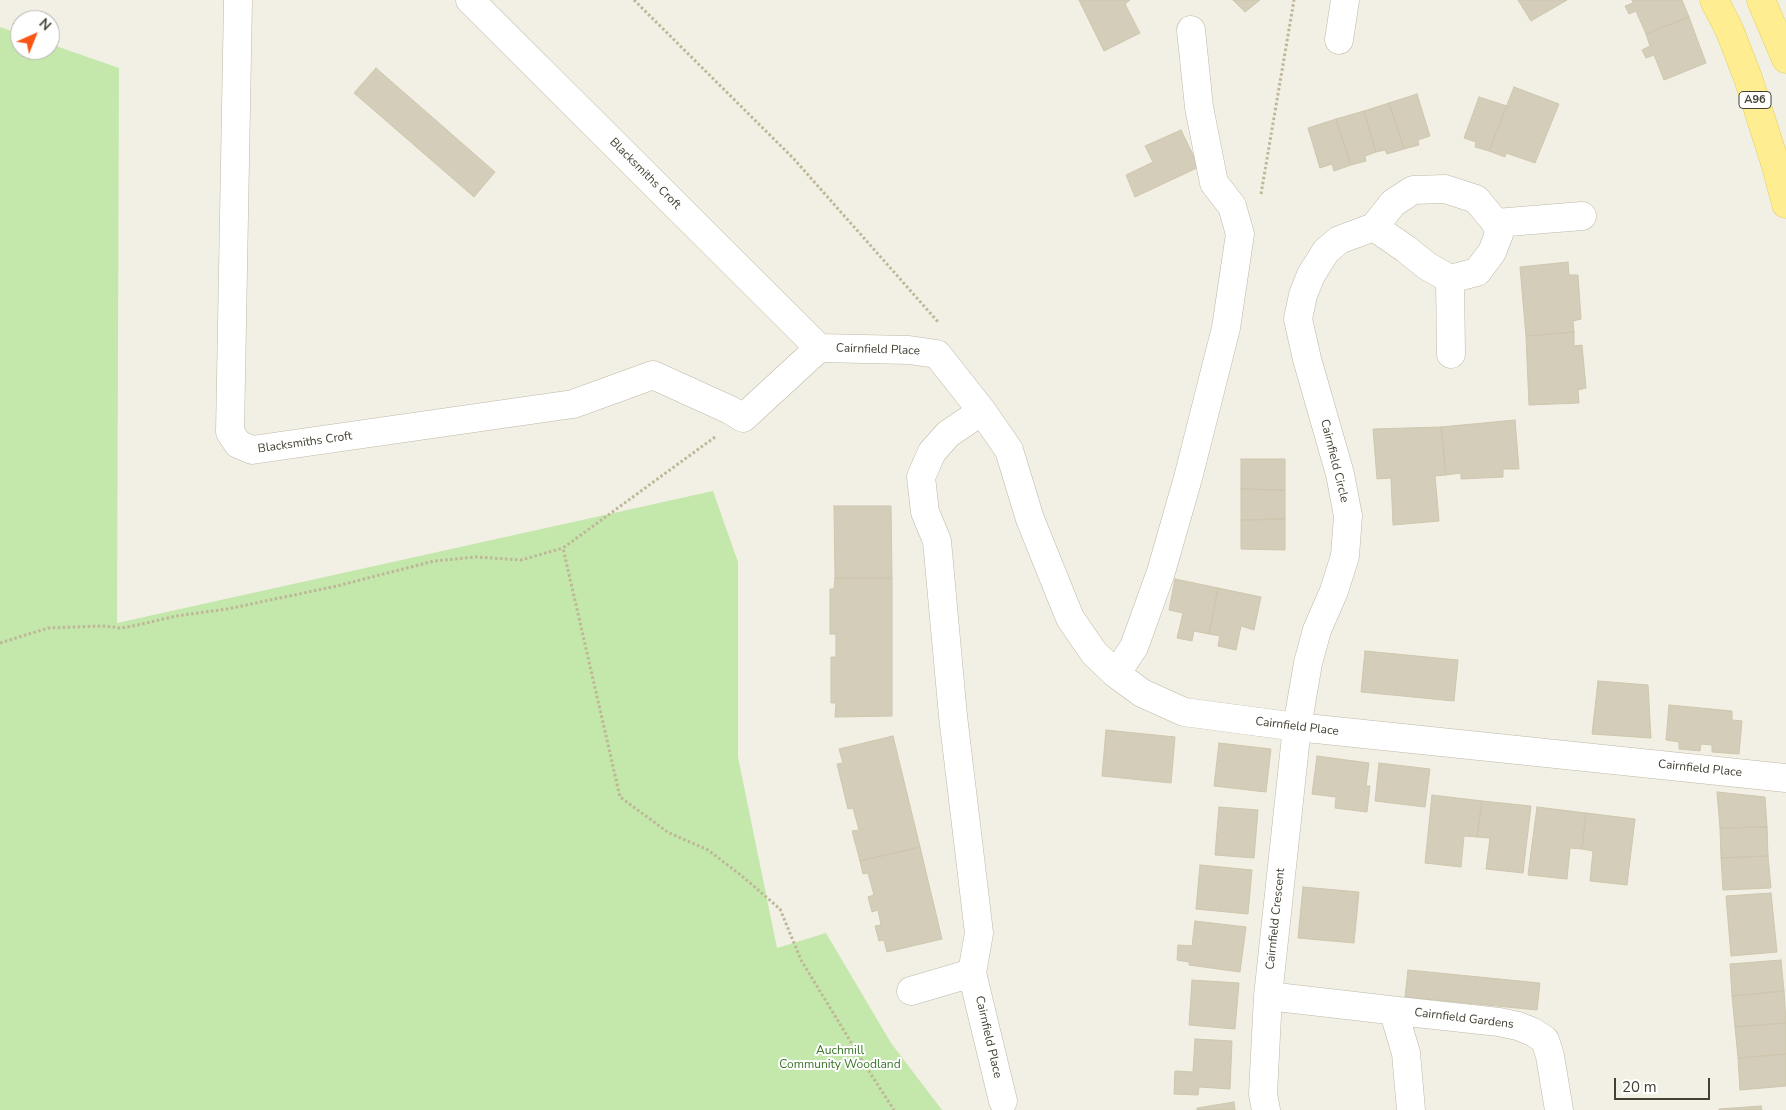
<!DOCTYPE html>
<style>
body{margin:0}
#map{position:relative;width:1786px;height:1110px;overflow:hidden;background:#f2f0e4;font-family:"Nunito Sans",sans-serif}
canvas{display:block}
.north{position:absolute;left:10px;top:10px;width:50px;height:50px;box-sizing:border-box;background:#fff;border:1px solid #b4b3ae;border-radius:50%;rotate:44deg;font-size:14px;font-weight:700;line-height:20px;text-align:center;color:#444034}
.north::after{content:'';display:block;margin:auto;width:18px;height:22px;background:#f95613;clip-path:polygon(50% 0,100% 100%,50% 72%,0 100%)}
.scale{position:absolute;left:1614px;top:1078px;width:96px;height:22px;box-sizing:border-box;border:2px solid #444034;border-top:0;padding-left:6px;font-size:15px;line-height:18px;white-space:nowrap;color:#444034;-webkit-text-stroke:4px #fff;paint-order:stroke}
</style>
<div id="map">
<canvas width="1786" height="1110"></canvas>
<div class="north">N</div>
<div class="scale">20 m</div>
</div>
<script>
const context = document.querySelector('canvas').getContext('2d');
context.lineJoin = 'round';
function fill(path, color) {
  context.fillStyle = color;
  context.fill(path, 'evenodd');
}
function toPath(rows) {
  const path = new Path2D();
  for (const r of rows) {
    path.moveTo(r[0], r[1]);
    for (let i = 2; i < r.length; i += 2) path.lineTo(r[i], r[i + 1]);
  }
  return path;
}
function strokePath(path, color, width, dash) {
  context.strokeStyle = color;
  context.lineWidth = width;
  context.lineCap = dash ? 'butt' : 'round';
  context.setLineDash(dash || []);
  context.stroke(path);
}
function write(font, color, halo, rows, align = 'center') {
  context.font = font + ' "Nunito Sans",sans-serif';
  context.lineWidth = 4;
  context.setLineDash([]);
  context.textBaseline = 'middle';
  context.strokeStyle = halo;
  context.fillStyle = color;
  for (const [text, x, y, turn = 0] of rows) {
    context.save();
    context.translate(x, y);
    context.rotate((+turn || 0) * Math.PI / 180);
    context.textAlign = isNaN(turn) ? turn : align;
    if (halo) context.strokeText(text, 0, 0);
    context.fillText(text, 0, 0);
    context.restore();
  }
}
fill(toPath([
 [0,27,20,34,20,50,50,50,50,44,119,68,117,623,713,491,738,562,738,757,777,948,826,933,891,1043,942,1110,0,1110]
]), '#c4e7ac');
const building = toPath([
 [1079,0,1130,0,1125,4,1140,33,1104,51,1079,0],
 [1233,0,1260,0,1245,12,1233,0],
 [1518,0,1567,0,1531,21,1518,0],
 [1632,0,1682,0,1689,17,1646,34,1636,11,1629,14,1625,6,1633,3,1632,0],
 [1689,17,1706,63,1664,80,1654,55,1646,58,1642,50,1650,46,1646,34,1689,17],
 [376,68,495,172,474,197,354,93,376,68],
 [1514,87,1559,104,1535,163,1506,153,1505,157,1489,151,1514,87],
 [1417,94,1430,136,1418,140,1419,145,1404,149,1389,103,1417,94],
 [1479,97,1507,106,1489,151,1475,147,1476,142,1464,138,1479,97],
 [1389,103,1404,149,1387,154,1385,150,1376,152,1364,111,1389,103],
 [1364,111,1376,152,1365,156,1366,161,1351,165,1336,119,1364,111],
 [1336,119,1351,165,1334,171,1332,164,1320,168,1308,128,1336,119],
 [1181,130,1199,167,1135,197,1126,175,1153,162,1145,146,1181,130],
 [1568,262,1569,275,1578,275,1581,319,1573,321,1574,332,1526,336,1520,267,1568,262],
 [1574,332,1574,346,1582,345,1586,388,1578,390,1579,403,1529,405,1526,336,1574,332],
 [1515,420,1519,469,1503,469,1503,477,1461,479,1461,473,1446,475,1441,427,1515,420],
 [1441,427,1446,475,1435,476,1439,521,1393,525,1391,478,1377,479,1373,429,1441,427],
 [1241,459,1285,459,1285,490,1241,489,1241,459],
 [1241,489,1285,490,1285,519,1241,520,1241,489],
 [834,506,891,506,892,578,835,578,834,506],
 [1285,519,1285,550,1241,549,1241,520,1285,519],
 [835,578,892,578,892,716,835,717,836,703,831,703,831,657,836,657,836,634,830,634,830,589,834,589,835,578],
 [1175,579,1218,588,1209,634,1194,631,1192,641,1177,638,1183,613,1169,610,1175,579],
 [1218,588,1261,597,1254,630,1241,626,1236,650,1218,646,1220,636,1209,634,1218,588],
 [1365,651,1458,660,1454,701,1361,692,1365,651],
 [1598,681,1648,685,1651,738,1592,734,1598,681],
 [1669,705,1732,711,1732,720,1742,721,1739,754,1712,752,1712,745,1701,744,1700,751,1679,749,1679,742,1666,740,1669,705],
 [1106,730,1175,737,1171,783,1102,776,1106,730],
 [893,736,920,847,860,861,852,831,859,830,853,808,848,809,837,764,843,763,839,749,893,736],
 [1219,743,1271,749,1266,792,1214,786,1219,743],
 [1317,756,1369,763,1366,786,1370,786,1367,812,1335,808,1336,797,1312,794,1317,756],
 [1379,763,1430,769,1425,807,1375,801,1379,763],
 [1717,792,1765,797,1767,827,1720,828,1717,792],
 [1432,795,1482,801,1477,837,1464,836,1461,867,1425,863,1432,795],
 [1482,801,1531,806,1523,873,1486,869,1490,838,1477,837,1482,801],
 [1219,807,1258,810,1254,858,1215,855,1219,807],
 [1537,807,1586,813,1582,849,1570,848,1567,879,1528,875,1537,807],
 [1586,813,1635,819,1627,885,1590,881,1593,851,1582,849,1586,813],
 [1767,827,1768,856,1721,858,1720,828,1767,827],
 [920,847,942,939,887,952,884,940,879,941,875,926,881,925,878,910,872,912,868,897,874,895,868,873,863,874,860,861,920,847],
 [1768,856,1771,888,1723,890,1721,858,1768,856],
 [1200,865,1252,870,1248,914,1196,909,1200,865],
 [1303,887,1359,892,1354,943,1298,938,1303,887],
 [1771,893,1777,952,1731,956,1726,896,1771,893],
 [1195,921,1246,927,1240,972,1189,965,1189,962,1177,960,1178,945,1192,946,1195,921],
 [1781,960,1784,991,1732,996,1730,964,1781,960],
 [1408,970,1540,983,1537,1010,1405,997,1408,970],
 [1192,980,1239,983,1235,1029,1189,1025,1192,980],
 [1784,991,1786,1023,1735,1027,1732,996,1784,991],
 [1786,1023,1786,1054,1738,1058,1735,1027,1786,1023],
 [1195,1039,1232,1041,1230,1089,1199,1087,1198,1095,1174,1094,1175,1071,1193,1072,1195,1039],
 [1786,1054,1786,1086,1740,1090,1738,1058,1786,1054],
 [1234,1102,1235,1110,1197,1110,1197,1108,1234,1102],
 [1761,1106,1762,1110,1719,1110,1719,1109,1761,1106]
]);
fill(building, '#d3cdb9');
strokePath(building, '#cec6ad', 1);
const minor = toPath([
 [238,0,230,432,238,444,252,450,573,404,653,375,730,410,743,418,819,348,909,350,937,354,982,411,1009,450,1030,519,1070,618,1094,653,1116,674,1142,693,1184,712,1297,727,1786,778],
 [470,0,819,348],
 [1339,40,1345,0],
 [1445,189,1476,199,1496,223,1499,234,1492,252,1477,272,1450,279,1427,266,1406,249,1374,227,1393,203,1413,190,1445,189],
 [1496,223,1582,216],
 [1450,279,1451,354],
 [982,411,948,434,932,452,921,477,925,512,937,541,953,716,979,933,972,973,1003,1101],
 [1116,674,1134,647,1161,572,1188,478,1226,328,1240,234,1232,206,1214,183,1199,107,1191,30],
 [911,991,972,973],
 [1268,996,1398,1011],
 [1266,1110,1263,1094,1268,996,1297,727,1308,663,1317,630,1334,591,1345,556,1348,516,1340,474,1307,359,1298,319,1303,295,1311,275,1326,251,1339,240,1374,227],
 [1411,1110,1406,1053,1397,1023,1398,1011,1499,1022,1518,1026,1533,1032,1545,1040,1550,1056,1559,1110]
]);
const major = toPath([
 [1714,0,1729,29,1748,78,1776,166,1786,204],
 [1761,0,1786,59]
]);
strokePath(minor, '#bdb8a7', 29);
strokePath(major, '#e3ce61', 29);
strokePath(toPath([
 [634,0,794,159,939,323],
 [1261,194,1294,0],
 [715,437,563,548,620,797,669,833,708,850,742,876,780,909,801,960,863,1062,894,1110],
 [0,643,48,628,102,626,121,628,138,625,176,616,227,609,337,586,434,561,476,557,521,560,563,548]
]), '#bfb698', 3, [2.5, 2.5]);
strokePath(minor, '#fff', 28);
strokePath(major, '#feee91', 28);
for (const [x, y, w] of [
 [1755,100,32]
]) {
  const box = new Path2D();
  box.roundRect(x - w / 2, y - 8.5, w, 17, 4);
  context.fillStyle = '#fff';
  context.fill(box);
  strokePath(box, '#444034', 1);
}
write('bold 11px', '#444034', null, [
 ["A96",1755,100]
]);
write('12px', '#444034', '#fff', [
 ["Blacksmiths Croft",645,174,45],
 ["Cairnfield Place",878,350,2],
 ["Blacksmiths Croft",305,443,-8],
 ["Cairnfield Circle",1334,461,76],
 ["Cairnfield Place",1297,727,7],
 ["Cairnfield Place",1700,769,6],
 ["Cairnfield Crescent",1276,919,-84],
 ["Cairnfield Gardens",1464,1019,7],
 ["Cairnfield Place",988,1037,77]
]);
write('12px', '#3a7528', '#fff', [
 ["Auchmill",840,1051],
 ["Community Woodland",840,1065]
]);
</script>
